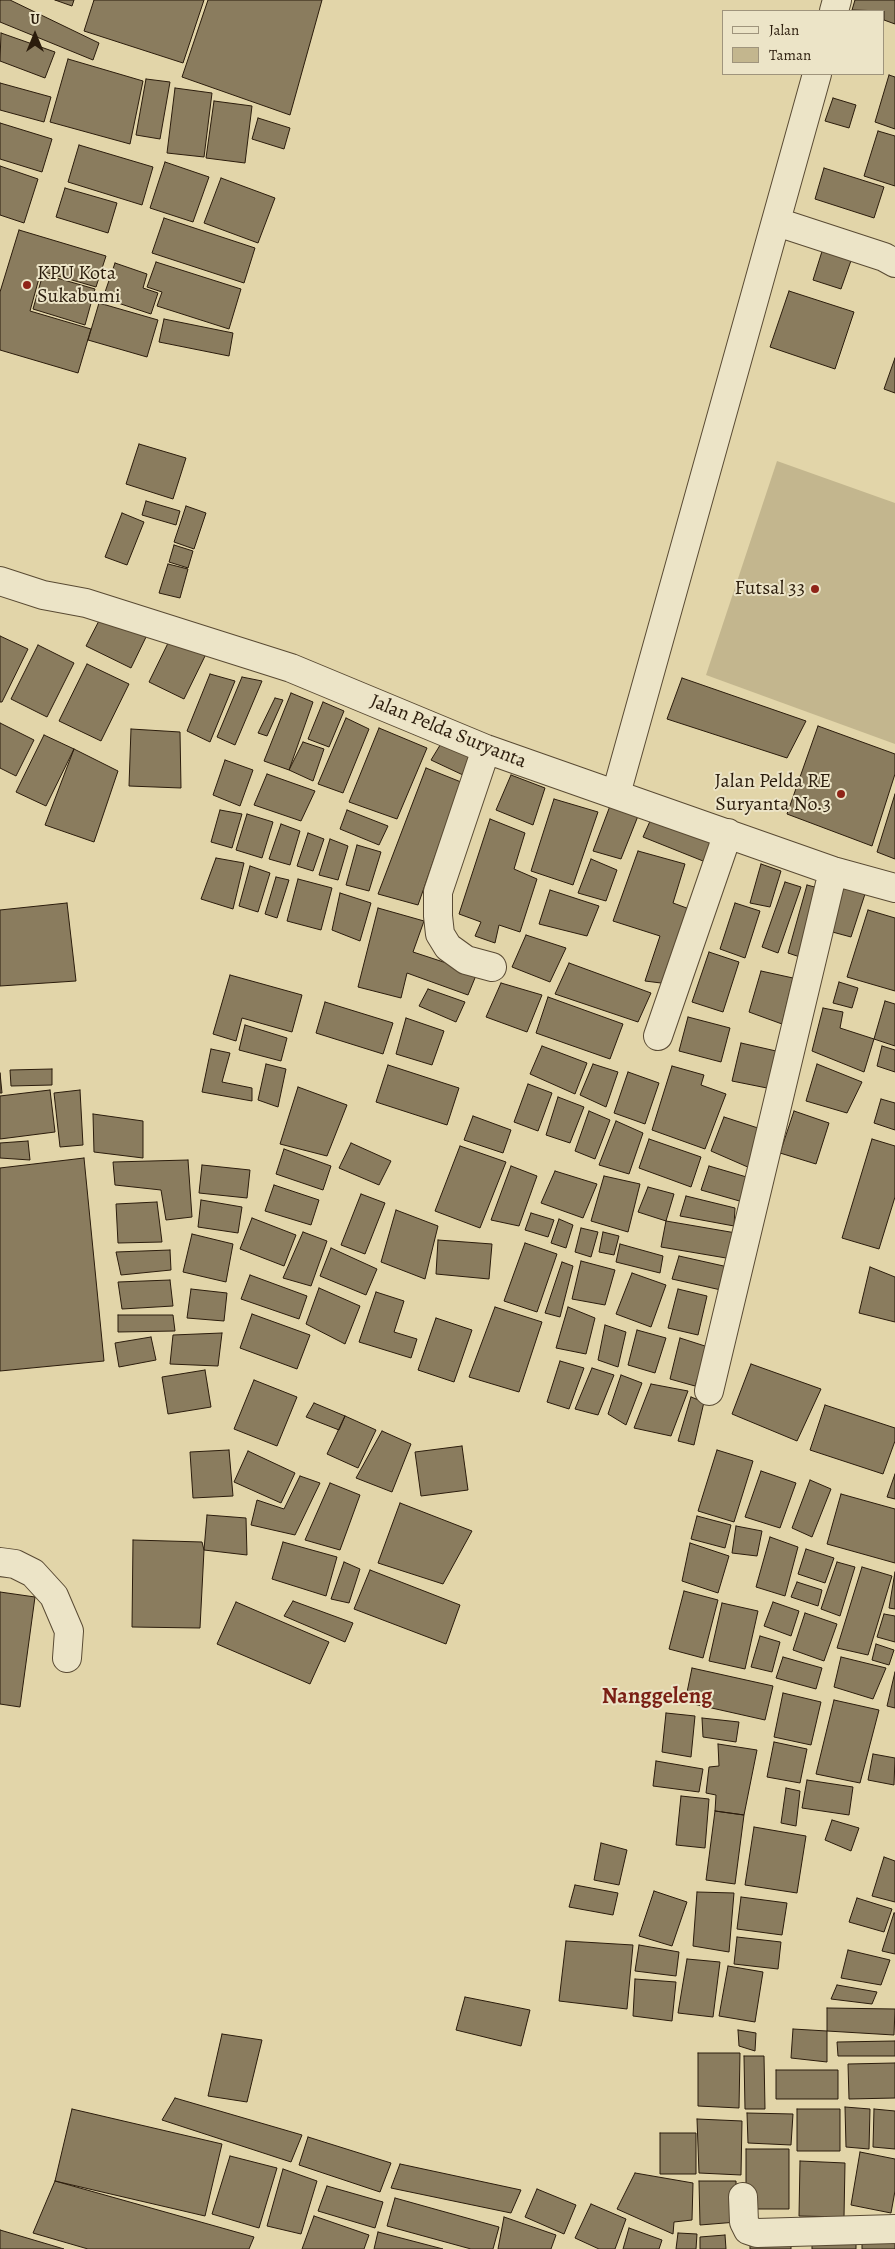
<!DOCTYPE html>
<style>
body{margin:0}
#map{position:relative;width:895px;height:2249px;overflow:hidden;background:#e2d5a9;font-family:Alegreya,serif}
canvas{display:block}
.legend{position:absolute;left:722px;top:10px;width:162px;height:65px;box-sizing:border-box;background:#ece4c7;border:1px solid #9f947c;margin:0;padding:6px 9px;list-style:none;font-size:15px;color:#2b1c0c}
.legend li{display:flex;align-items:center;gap:10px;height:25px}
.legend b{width:25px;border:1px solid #9f947c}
.north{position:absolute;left:10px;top:10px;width:50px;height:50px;-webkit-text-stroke:4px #ece4c7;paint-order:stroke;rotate:0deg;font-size:14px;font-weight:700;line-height:20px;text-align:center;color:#2b1c0c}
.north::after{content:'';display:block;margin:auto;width:18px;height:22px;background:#2b1c0c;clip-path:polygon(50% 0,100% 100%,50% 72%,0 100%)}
</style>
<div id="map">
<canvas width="895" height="2249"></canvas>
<ul class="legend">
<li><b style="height:6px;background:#ece4c7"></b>Jalan</li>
<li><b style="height:14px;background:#c3b68e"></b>Taman</li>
</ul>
<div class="north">U</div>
</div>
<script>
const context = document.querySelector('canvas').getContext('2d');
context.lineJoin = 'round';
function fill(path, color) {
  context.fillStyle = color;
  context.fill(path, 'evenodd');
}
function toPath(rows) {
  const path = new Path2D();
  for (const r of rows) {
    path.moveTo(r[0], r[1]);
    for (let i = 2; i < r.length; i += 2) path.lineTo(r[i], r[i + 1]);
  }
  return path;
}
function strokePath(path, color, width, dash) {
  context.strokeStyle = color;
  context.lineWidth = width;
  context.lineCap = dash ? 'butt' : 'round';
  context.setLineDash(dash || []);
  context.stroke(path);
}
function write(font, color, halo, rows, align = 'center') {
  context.font = font + ' Alegreya,serif';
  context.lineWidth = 4;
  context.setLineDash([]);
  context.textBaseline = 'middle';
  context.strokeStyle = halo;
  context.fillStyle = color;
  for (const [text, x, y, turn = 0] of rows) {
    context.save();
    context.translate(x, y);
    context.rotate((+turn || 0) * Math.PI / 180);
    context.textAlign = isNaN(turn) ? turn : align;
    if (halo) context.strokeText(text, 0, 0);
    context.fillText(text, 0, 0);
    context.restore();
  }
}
fill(toPath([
 [777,461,895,503,895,744,706,675]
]), '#c3b68e');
const building = toPath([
 [0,0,10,0,99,43,93,60,0,22,0,0],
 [55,0,74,0,72,6,55,0],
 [94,0,204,0,183,63,84,31,94,0],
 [208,0,322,0,290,115,182,77,208,0],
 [855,0,895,0,895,24,884,20,884,11,852,10,855,0],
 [1,33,55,52,45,78,0,61,1,33],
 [68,59,143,81,130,144,50,122,68,59],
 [889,75,895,77,895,129,875,122,889,75],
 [146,79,170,82,160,139,136,135,146,79],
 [0,83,51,97,44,122,0,110,0,83],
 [175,88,212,93,204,157,167,153,175,88],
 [833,98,856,105,849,128,825,121,833,98],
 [214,101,252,106,245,163,206,158,214,101],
 [258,118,290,128,284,149,252,139,258,118],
 [0,123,52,139,42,172,0,159,0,123],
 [878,131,895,136,895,186,864,176,878,131],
 [79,145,153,167,142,205,68,182,79,145],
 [165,162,209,177,193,222,150,208,165,162],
 [0,166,38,179,24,223,0,215,0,166],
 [824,168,884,187,874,218,815,199,824,168],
 [221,178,275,198,258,243,204,223,221,178],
 [65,188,117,203,108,233,56,217,65,188],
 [164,218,255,248,244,283,152,253,164,218],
 [19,230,106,256,96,287,41,271,30,311,91,329,78,373,0,350,0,292,19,230],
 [824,245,853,255,841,289,813,280,824,245],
 [156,262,241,289,229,329,157,306,162,292,147,287,156,262],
 [115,263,147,274,143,288,158,293,151,314,103,298,115,263],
 [43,274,95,289,85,325,33,309,43,274],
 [789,291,854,312,835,369,770,347,789,291],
 [99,303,158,320,147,357,88,340,99,303],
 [164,319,233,333,229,356,159,342,164,319],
 [895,358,895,393,884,389,895,358],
 [139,444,186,458,173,499,126,484,139,444],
 [146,501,180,511,176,525,142,515,146,501],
 [186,506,206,513,194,549,174,542,186,506],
 [122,513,144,522,127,565,105,557,122,513],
 [174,545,193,551,188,568,169,562,174,545],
 [168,564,188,569,180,598,159,593,168,564],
 [103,613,147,635,131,668,86,646,103,613],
 [0,636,28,649,2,702,0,702,0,636],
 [171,637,206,654,184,699,149,682,171,637],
 [38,645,74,663,47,717,11,699,38,645],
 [87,664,129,684,101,741,59,721,87,664],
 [210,674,235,681,210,742,187,731,210,674],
 [242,677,262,681,235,745,217,737,242,677],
 [682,678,806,721,787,758,667,719,682,678],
 [291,693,313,702,289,770,264,761,291,693],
 [275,698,283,700,267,736,258,733,275,698],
 [323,702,344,711,329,747,308,739,323,702],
 [346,718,369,729,343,793,318,784,346,718],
 [0,723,34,740,16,776,0,768,0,723],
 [818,726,895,754,895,774,872,846,787,814,818,726],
 [379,728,427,748,397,819,349,802,379,728],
 [131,729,180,732,181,788,129,786,131,729],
 [44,735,74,749,46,806,16,792,44,735],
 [303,742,324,749,313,781,289,770,303,742],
 [442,742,470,756,463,775,431,760,442,742],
 [74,749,118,771,94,842,45,825,74,749],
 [225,760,253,770,240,806,213,795,225,760],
 [426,768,461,782,418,905,378,894,426,768],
 [267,774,315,791,301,821,254,805,267,774],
 [511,775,545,788,533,825,496,810,511,775],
 [895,794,895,859,877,852,895,794],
 [554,799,598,812,573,885,531,871,554,799],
 [610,806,638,816,621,859,593,851,610,806],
 [220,810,242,814,232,848,211,842,220,810],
 [347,810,388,826,379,845,340,829,347,810],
 [247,814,273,822,262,858,236,850,247,814],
 [490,819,525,833,514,869,537,879,520,932,499,925,495,943,475,936,481,922,459,914,490,819],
 [651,819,717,843,708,863,643,837,651,819],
 [281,824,300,831,290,865,269,859,281,824],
 [308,833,324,839,313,871,297,866,308,833],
 [330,839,348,846,338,880,319,875,330,839],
 [357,845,381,852,369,891,346,885,357,845],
 [638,851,685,864,673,903,692,910,669,984,645,981,660,936,613,921,638,851],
 [216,858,244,863,233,909,201,899,216,858],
 [591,859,617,870,606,901,578,893,591,859],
 [761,864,781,871,770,907,750,903,761,864],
 [250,866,270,873,258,912,239,906,250,866],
 [276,877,289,880,277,918,265,914,276,877],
 [298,879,332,888,321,930,287,921,298,879],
 [785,882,801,887,778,953,762,947,785,882],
 [840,883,866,891,851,937,825,930,840,883],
 [807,885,822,889,803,958,788,953,807,885],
 [550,890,599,906,587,936,539,924,550,890],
 [340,893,371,903,360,941,332,930,340,893],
 [67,903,76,981,0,986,0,910,67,903],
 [735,903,760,911,745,958,720,949,735,903],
 [378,908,424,921,413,952,477,973,468,995,407,973,401,998,358,987,378,908],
 [868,910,895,918,895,991,847,977,868,910],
 [526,935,566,948,550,982,512,967,526,935],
 [709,952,739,962,723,1012,692,1002,709,952],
 [569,963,651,993,638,1022,555,994,569,963],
 [761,971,793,978,782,1024,749,1012,761,971],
 [230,975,302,995,292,1032,242,1018,236,1041,213,1034,230,975],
 [839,982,858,988,852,1008,833,1003,839,982],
 [501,983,542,995,527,1032,486,1017,501,983],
 [428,989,465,1002,456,1022,419,1006,428,989],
 [548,997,623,1024,610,1059,536,1033,548,997],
 [885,1001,895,1004,895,1046,874,1039,885,1001],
 [325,1002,393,1023,383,1054,316,1033,325,1002],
 [823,1008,843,1012,840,1028,874,1039,864,1072,812,1051,823,1008],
 [688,1017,730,1028,721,1062,679,1051,688,1017],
 [406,1018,444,1031,432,1065,396,1054,406,1018],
 [245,1025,287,1038,281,1061,239,1050,245,1025],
 [741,1043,776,1051,767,1088,732,1081,741,1043],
 [542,1046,587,1063,575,1094,530,1074,542,1046],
 [882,1046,895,1050,895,1072,877,1066,882,1046],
 [211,1049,230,1053,222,1082,252,1088,252,1101,202,1092,211,1049],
 [266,1064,286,1069,278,1107,258,1100,266,1064],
 [593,1064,618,1072,606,1107,580,1095,593,1064],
 [817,1064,862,1082,847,1113,806,1101,817,1064],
 [388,1065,459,1088,447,1125,376,1102,388,1065],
 [672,1066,704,1075,701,1085,726,1094,705,1149,652,1130,672,1066],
 [52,1069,52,1085,11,1086,10,1070,52,1069],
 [628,1072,659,1083,645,1124,614,1113,628,1072],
 [0,1073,2,1093,0,1093,0,1073],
 [528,1084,552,1093,538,1131,514,1122,528,1084],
 [298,1087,347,1105,327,1156,280,1144,298,1087],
 [50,1090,55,1132,0,1139,0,1096,50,1090],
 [80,1090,83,1145,60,1147,54,1093,80,1090],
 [558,1097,584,1107,570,1143,546,1135,558,1097],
 [881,1099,895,1103,895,1130,874,1123,881,1099],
 [589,1111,610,1120,595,1159,575,1151,589,1111],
 [794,1111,829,1123,816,1164,780,1153,794,1111],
 [93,1114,143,1121,143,1158,94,1152,93,1114],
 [473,1116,511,1130,503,1153,464,1140,473,1116],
 [724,1117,761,1129,750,1168,711,1151,724,1117],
 [616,1121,643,1133,629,1174,599,1165,616,1121],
 [649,1139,701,1157,691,1187,639,1168,649,1139],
 [872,1139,895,1146,895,1197,879,1249,842,1238,872,1139],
 [28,1141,30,1160,0,1158,0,1143,28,1141],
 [351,1143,391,1161,379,1185,339,1168,351,1143],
 [460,1146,506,1162,480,1228,435,1211,460,1146],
 [284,1149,331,1166,323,1190,276,1174,284,1149],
 [84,1158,104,1361,0,1371,0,1168,84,1158],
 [188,1160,192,1217,166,1220,161,1190,115,1185,113,1162,188,1160],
 [202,1165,250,1170,247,1198,199,1193,202,1165],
 [511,1166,537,1176,519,1226,491,1220,511,1166],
 [709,1166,750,1178,743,1202,701,1190,709,1166],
 [555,1171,597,1184,583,1218,541,1203,555,1171],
 [604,1176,640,1184,628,1232,591,1221,604,1176],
 [274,1185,319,1200,311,1225,265,1211,274,1185],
 [648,1187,674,1194,666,1221,638,1212,648,1187],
 [361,1194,385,1203,365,1254,341,1245,361,1194],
 [686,1196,735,1208,734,1226,680,1216,686,1196],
 [201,1200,242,1207,238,1233,198,1227,201,1200],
 [157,1202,162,1242,118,1243,116,1204,157,1202],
 [396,1210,438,1226,425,1279,381,1262,396,1210],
 [531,1213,554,1220,548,1237,525,1230,531,1213],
 [252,1218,296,1235,284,1266,240,1249,252,1218],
 [559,1219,573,1225,566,1248,551,1243,559,1219],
 [666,1221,736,1233,732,1259,661,1247,666,1221],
 [581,1228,598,1232,591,1257,575,1252,581,1228],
 [303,1232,327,1241,311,1286,283,1278,303,1232],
 [603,1232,619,1236,614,1255,599,1252,603,1232],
 [192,1234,233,1244,226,1282,183,1272,192,1234],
 [438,1240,492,1244,489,1279,436,1274,438,1240],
 [525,1243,557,1254,537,1312,504,1301,525,1243],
 [620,1244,663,1256,660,1273,616,1262,620,1244],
 [331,1248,377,1269,366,1295,320,1276,331,1248],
 [170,1250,171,1270,121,1275,116,1252,170,1250],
 [679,1256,728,1267,721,1290,672,1279,679,1256],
 [581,1261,615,1270,605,1305,572,1299,581,1261],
 [562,1262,573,1266,560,1317,545,1313,562,1262],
 [870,1267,895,1277,895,1322,859,1313,870,1267],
 [632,1273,666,1285,651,1327,616,1314,632,1273],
 [250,1275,307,1296,299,1319,241,1299,250,1275],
 [170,1280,173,1306,122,1309,118,1282,170,1280],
 [319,1288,360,1306,345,1344,306,1324,319,1288],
 [191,1289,227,1293,224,1321,187,1318,191,1289],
 [678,1289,707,1296,698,1335,668,1328,678,1289],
 [376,1292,404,1301,394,1332,417,1339,411,1358,359,1342,376,1292],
 [495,1307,542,1322,519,1392,469,1377,495,1307],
 [568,1307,595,1318,586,1354,556,1348,568,1307],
 [252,1314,310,1335,297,1369,240,1348,252,1314],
 [118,1315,173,1315,175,1331,118,1332,118,1315],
 [436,1318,472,1330,454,1382,418,1370,436,1318],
 [605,1325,626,1332,618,1367,598,1360,605,1325],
 [637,1330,666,1338,655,1373,628,1365,637,1330],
 [222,1333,218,1366,170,1364,173,1335,222,1333],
 [151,1337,156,1360,119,1367,115,1343,151,1337],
 [680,1338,708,1347,695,1386,670,1379,680,1338],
 [560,1361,584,1368,569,1409,547,1402,560,1361],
 [751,1364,821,1389,797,1441,732,1414,751,1364],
 [592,1368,614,1375,598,1415,575,1409,592,1368],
 [205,1370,211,1407,168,1414,162,1377,205,1370],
 [621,1375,642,1383,626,1425,608,1414,621,1375],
 [254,1380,297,1397,277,1446,234,1429,254,1380],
 [651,1384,688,1391,671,1436,634,1428,651,1384],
 [691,1397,704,1402,694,1445,678,1441,691,1397],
 [314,1403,345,1416,339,1430,306,1417,314,1403],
 [825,1405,895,1428,895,1441,883,1474,810,1450,825,1405],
 [345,1416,376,1430,358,1468,327,1454,345,1416],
 [382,1431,411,1444,392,1492,356,1478,382,1431],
 [462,1446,468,1490,421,1496,415,1452,462,1446],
 [229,1450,233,1496,193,1498,190,1452,229,1450],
 [717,1450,753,1461,734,1522,698,1511,717,1450],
 [248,1451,295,1473,281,1503,234,1482,248,1451],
 [761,1471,796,1483,780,1528,745,1517,761,1471],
 [895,1474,895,1499,887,1497,895,1474],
 [300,1476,320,1483,295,1535,251,1525,257,1500,284,1509,300,1476],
 [810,1480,831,1489,812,1537,792,1528,810,1480],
 [330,1483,360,1495,340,1550,305,1540,330,1483],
 [841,1494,895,1509,895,1563,827,1544,841,1494],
 [400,1503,472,1531,443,1584,378,1563,400,1503],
 [207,1515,246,1518,247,1555,204,1550,207,1515],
 [697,1516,731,1525,725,1548,691,1539,697,1516],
 [736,1526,762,1531,757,1556,732,1553,736,1526],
 [770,1537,798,1547,785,1596,756,1587,770,1537],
 [133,1540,202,1542,204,1550,200,1628,132,1627,133,1540],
 [283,1542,337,1557,326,1596,272,1579,283,1542],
 [690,1543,729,1556,718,1593,682,1581,690,1543],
 [806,1549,834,1558,825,1583,798,1574,806,1549],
 [344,1562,360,1569,349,1603,331,1599,344,1562],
 [837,1562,855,1567,840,1616,821,1609,837,1562],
 [862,1567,892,1576,868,1655,837,1648,862,1567],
 [370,1570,460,1605,446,1644,354,1609,370,1570],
 [895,1572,895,1609,889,1608,895,1572],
 [797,1582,822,1590,818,1606,791,1597,797,1582],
 [684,1591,718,1600,703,1658,669,1649,684,1591],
 [0,1592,35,1597,20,1707,0,1704,0,1592],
 [293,1601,353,1623,345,1642,284,1616,293,1601],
 [236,1602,329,1642,310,1684,217,1644,236,1602],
 [773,1602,799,1611,791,1636,764,1626,773,1602],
 [722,1603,758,1611,745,1669,709,1661,722,1603],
 [805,1613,837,1624,824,1661,793,1650,805,1613],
 [884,1614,895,1616,895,1642,877,1637,884,1614],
 [760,1636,780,1642,772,1672,751,1667,760,1636],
 [876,1644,894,1650,889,1665,872,1660,876,1644],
 [783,1657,822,1668,816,1689,776,1678,783,1657],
 [841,1657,886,1668,873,1699,834,1687,841,1657],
 [692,1668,773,1686,765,1720,685,1702,692,1668],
 [895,1672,895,1708,887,1706,895,1672],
 [783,1693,821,1702,811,1745,774,1737,783,1693],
 [834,1700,879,1710,860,1783,816,1774,834,1700],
 [666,1713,695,1716,691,1757,662,1752,666,1713],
 [702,1718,739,1722,736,1742,703,1737,702,1718],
 [774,1742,807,1749,800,1783,767,1777,774,1742],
 [718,1744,757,1750,744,1815,715,1811,716,1795,706,1793,709,1767,719,1766,718,1744],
 [873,1754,895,1758,894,1785,868,1780,873,1754],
 [656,1761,703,1769,699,1792,653,1786,656,1761],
 [807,1780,853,1787,849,1815,802,1808,807,1780],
 [786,1788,800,1791,796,1826,781,1823,786,1788],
 [681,1796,709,1799,705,1848,676,1845,681,1796],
 [715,1811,744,1815,735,1884,706,1880,715,1811],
 [832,1820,859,1828,851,1851,825,1840,832,1820],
 [754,1827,806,1836,797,1893,745,1885,754,1827],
 [601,1843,627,1850,619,1885,594,1880,601,1843],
 [884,1857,895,1861,895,1902,872,1896,884,1857],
 [575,1885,618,1893,613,1915,569,1907,575,1885],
 [654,1891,687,1902,672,1946,639,1936,654,1891],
 [697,1892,734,1893,729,1952,693,1946,697,1892],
 [741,1897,787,1903,782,1935,737,1929,741,1897],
 [857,1898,892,1909,884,1932,849,1922,857,1898],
 [894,1913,895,1913,895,1954,882,1951,894,1913],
 [737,1937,781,1942,778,1969,734,1964,737,1937],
 [566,1941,633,1945,627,2009,559,2001,566,1941],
 [639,1945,679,1952,676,1976,635,1971,639,1945],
 [848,1950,890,1960,881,1985,841,1978,848,1950],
 [687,1959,720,1962,713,2017,678,2013,687,1959],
 [728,1966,763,1972,755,2022,719,2016,728,1966],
 [635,1979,676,1982,672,2021,633,2016,635,1979],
 [837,1985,877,1992,872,2004,831,1999,837,1985],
 [465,1997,530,2010,521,2046,456,2030,465,1997],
 [827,2008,895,2009,894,2035,827,2031,827,2008],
 [793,2029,827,2031,827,2062,791,2058,793,2029],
 [738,2030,756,2033,755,2051,739,2046,738,2030],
 [222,2034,262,2040,247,2102,208,2096,222,2034],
 [895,2041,895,2056,838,2056,837,2042,895,2041],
 [698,2053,740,2053,739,2108,698,2106,698,2053],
 [744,2056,764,2056,765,2109,745,2109,744,2056],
 [895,2063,895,2098,849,2099,848,2064,895,2063],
 [776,2070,838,2070,838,2099,776,2099,776,2070],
 [175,2098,302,2135,291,2162,162,2120,175,2098],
 [845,2107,870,2109,869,2149,846,2147,845,2107],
 [72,2109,222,2144,205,2216,55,2181,72,2109],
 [797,2109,840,2109,840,2151,797,2151,797,2109],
 [874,2109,895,2111,895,2149,873,2147,874,2109],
 [747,2113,793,2114,791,2145,748,2143,747,2113],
 [697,2119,742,2121,741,2175,699,2173,697,2119],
 [660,2133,696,2133,696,2174,660,2174,660,2133],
 [308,2137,391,2163,380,2192,299,2165,308,2137],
 [746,2149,789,2149,789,2209,746,2209,746,2149],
 [860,2152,895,2159,895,2191,891,2213,851,2205,860,2152],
 [230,2156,277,2168,259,2228,212,2214,230,2156],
 [800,2161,845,2163,844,2217,799,2216,800,2161],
 [400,2164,521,2190,511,2213,391,2188,400,2164],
 [283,2169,317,2181,301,2234,267,2226,283,2169],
 [635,2173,693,2183,692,2220,674,2222,673,2234,617,2209,635,2173],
 [55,2181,254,2237,249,2249,88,2249,33,2233,55,2181],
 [699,2181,736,2181,737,2222,700,2225,699,2181],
 [327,2186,383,2202,375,2228,318,2211,327,2186],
 [537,2189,576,2205,564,2234,525,2217,537,2189],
 [395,2198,499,2227,493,2249,471,2249,387,2226,395,2198],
 [591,2204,626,2219,615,2249,599,2249,575,2238,591,2204],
 [314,2216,369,2235,364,2249,302,2249,314,2216],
 [504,2217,556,2235,551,2249,498,2249,504,2217],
 [629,2228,662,2240,659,2249,623,2249,629,2228],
 [0,2230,64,2249,0,2249,0,2230],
 [378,2232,443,2249,374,2249,378,2232],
 [678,2233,697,2234,696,2249,676,2249,678,2233],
 [725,2235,726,2249,700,2249,700,2237,725,2235],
 [862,2235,895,2236,895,2249,862,2249,862,2235],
 [812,2239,856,2239,856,2249,812,2249,812,2239],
 [791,2241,791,2249,750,2249,750,2243,791,2241]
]);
fill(building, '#8a7c5e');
strokePath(building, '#2b1c0c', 1);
const minor = toPath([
 [834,11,837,0],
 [777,222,884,257,895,263],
 [0,581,43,595,86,603,291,668,486,749,833,871,895,888],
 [486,749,438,892,438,916,440,934,448,947,466,960,492,967],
 [616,794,817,74],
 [658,1036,728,833],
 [709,1391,833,871],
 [0,1562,15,1564,33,1573,54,1596,69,1631,67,1658],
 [743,2197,744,2222,748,2230,757,2233,895,2229]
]);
strokePath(minor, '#594a33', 30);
strokePath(minor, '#ece4c7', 28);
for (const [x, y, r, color] of [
 [27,285,5,"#8f2418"],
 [815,589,5,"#8f2418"],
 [841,794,5,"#8f2418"]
]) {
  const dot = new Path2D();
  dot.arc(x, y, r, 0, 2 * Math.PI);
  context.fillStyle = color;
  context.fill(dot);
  strokePath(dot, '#ece4c7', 2);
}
write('20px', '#2b1c0c', '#ece4c7', [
 ["KPU Kota",37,274,"left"],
 ["Sukabumi",37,297,"left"],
 ["Futsal 33",805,589],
 ["Jalan Pelda RE",831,782],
 ["Suryanta No.3",831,805]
], 'right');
write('20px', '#2b1c0c', '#ece4c7', [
 ["Jalan Pelda Suryanta",448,732,22]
]);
write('bold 22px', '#7a1f14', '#ece4c7', [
 ["Nanggeleng",657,1698]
]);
</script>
